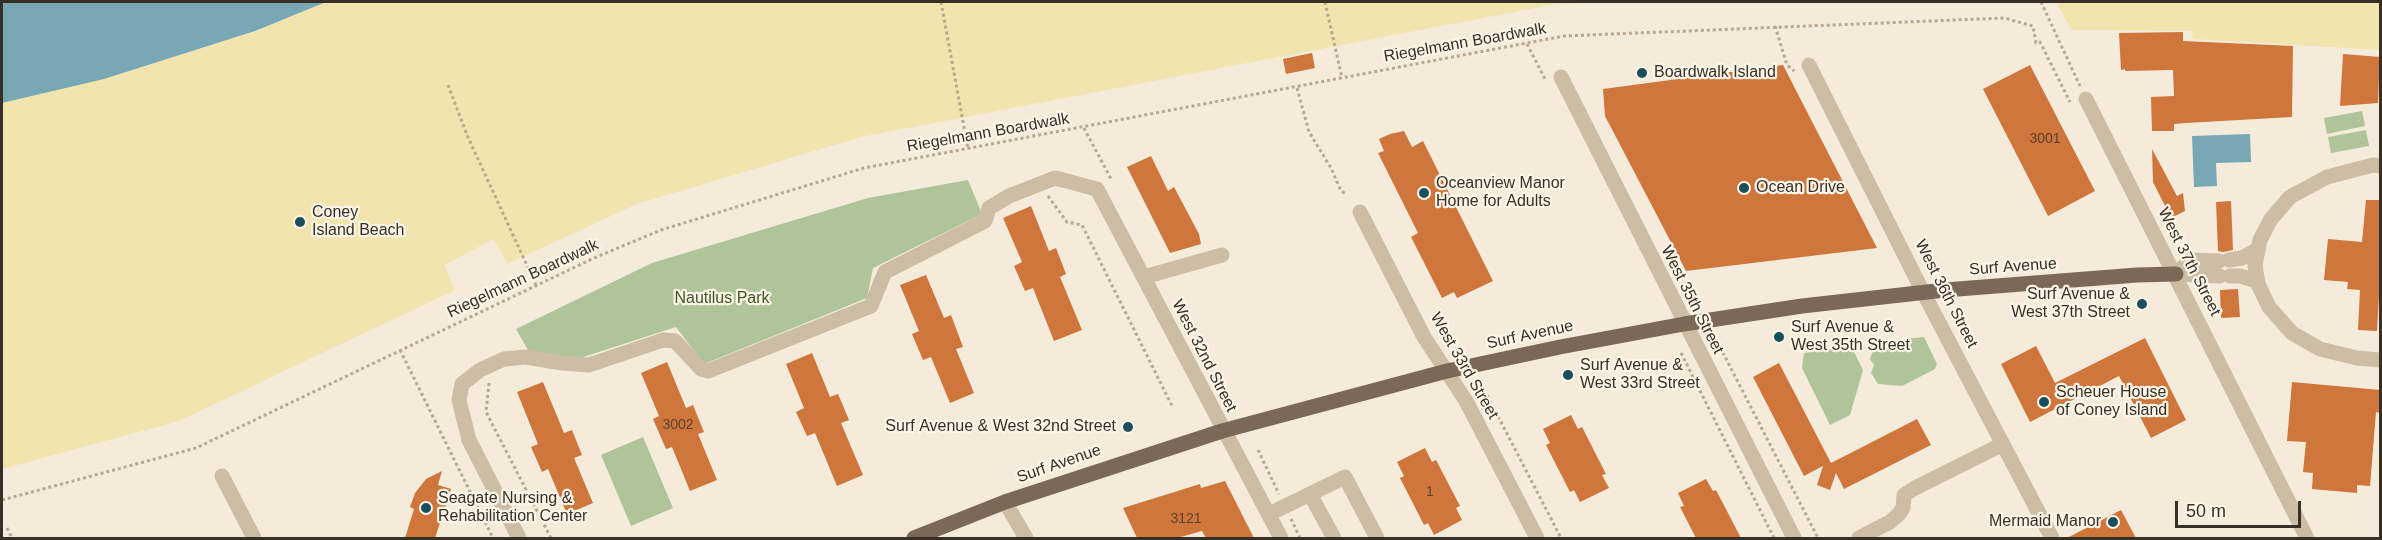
<!DOCTYPE html>
<style>
body{margin:0}
#map{position:relative;width:2382px;height:540px;overflow:hidden;background:#f4ebda;font-family:Arial,sans-serif}
canvas{display:block}
.frame{position:absolute;inset:0;border:3px solid #382f27;pointer-events:none}
.scale{position:absolute;left:2175px;top:501px;width:126px;height:27px;box-sizing:border-box;border:3px solid #382f27;border-top:0;padding-left:8px;font-size:18px;line-height:21px;white-space:nowrap;color:#382f27;-webkit-text-stroke:4px #fbf5e7;paint-order:stroke}
</style>
<div id="map">
<canvas width="2382" height="540"></canvas>
<div class="frame"></div>
<div class="scale">50 m</div>
</div>
<script>
const context = document.querySelector('canvas').getContext('2d');
context.lineJoin = 'round';
function fill(path, color) {
  context.fillStyle = color;
  context.fill(path, 'evenodd');
}
function toPath(rows) {
  const path = new Path2D();
  for (const r of rows) {
    path.moveTo(r[0], r[1]);
    for (let i = 2; i < r.length; i += 2) path.lineTo(r[i], r[i + 1]);
  }
  return path;
}
function strokePath(path, color, width, dash) {
  context.strokeStyle = color;
  context.lineWidth = width;
  context.lineCap = dash ? 'butt' : 'round';
  context.setLineDash(dash || []);
  context.stroke(path);
}
function write(font, color, halo, rows, align = 'center') {
  context.font = font + ' Arial,sans-serif';
  context.lineWidth = 4.5;
  context.setLineDash([]);
  context.textBaseline = 'middle';
  context.strokeStyle = halo;
  context.fillStyle = color;
  for (const [text, x, y, turn = 0] of rows) {
    context.save();
    context.translate(x, y);
    context.rotate((+turn || 0) * Math.PI / 180);
    context.textAlign = isNaN(turn) ? turn : align;
    if (halo) context.strokeText(text, 0, 0);
    context.fillText(text, 0, 0);
    context.restore();
  }
}
fill(toPath([
 [2362,111,2365,126,2327,134,2324,118],
 [2366,130,2369,146,2331,153,2328,137],
 [968,180,982,214,873,268,867,298,704,364,676,327,577,359,528,350,516,329,652,263,868,198],
 [1924,337,1937,364,1935,369,1902,386,1878,384,1871,373,1874,365,1870,359,1876,342],
 [1851,346,1863,370,1850,415,1830,425,1802,368,1804,353],
 [643,437,673,508,631,526,601,455]
]), '#afc499');
fill(toPath([
 [326,2,1622,2,1556,4,861,137,637,204,507,264,494,239,444,265,455,290,179,421,2,469,2,103,104,79,255,31],
 [2056,2,2380,2,2380,50,2193,39,2192,31,2072,30]
]), '#f2e4ae');
fill(toPath([
 [2,2,326,2,255,31,104,79,2,103],
 [2250,134,2251,162,2216,163,2217,186,2194,187,2192,136]
]), '#77a8b3');
fill(toPath([
 [2183,32,2183,41,2293,46,2292,117,2186,123,2174,124,2174,131,2152,131,2151,97,2174,96,2173,70,2125,71,2125,69,2121,70,2119,33],
 [1312,53,1315,68,1286,74,1283,59],
 [2343,54,2380,57,2378,103,2340,106],
 [1783,65,1877,248,1686,271,1605,116,1603,89],
 [2030,65,2095,191,2048,216,1983,89],
 [1404,131,1412,147,1423,141,1493,281,1457,298,1454,292,1442,298,1411,237,1418,233,1378,153,1384,151,1379,139,1390,134],
 [2152,149,2177,196,2183,193,2185,211,2171,218,2153,182],
 [1151,156,1168,191,1174,187,1199,234,1201,244,1170,253,1127,167],
 [2366,200,2380,200,2380,278,2377,331,2358,330,2360,290,2347,289,2348,282,2324,280,2328,239,2362,242],
 [2231,201,2233,250,2223,252,2218,251,2216,202],
 [1031,206,1049,251,1056,248,1066,274,1060,277,1082,330,1054,341,1033,288,1025,291,1014,266,1022,262,1003,218],
 [926,275,944,318,951,315,963,347,956,349,974,393,950,403,931,357,923,360,912,334,919,331,900,285],
 [2238,289,2240,317,2221,318,2220,290],
 [2145,338,2186,420,2151,438,2119,376,2030,422,2001,364,2036,346,2055,383],
 [812,353,830,397,838,394,849,420,841,423,863,475,837,486,815,433,807,436,796,412,804,408,786,364],
 [667,362,686,408,693,405,704,432,698,434,717,480,690,491,672,447,666,449,653,419,659,416,641,373],
 [1779,363,1831,463,1917,419,1931,445,1844,489,1836,473,1830,490,1817,485,1823,466,1804,476,1753,377],
 [543,382,564,433,572,430,582,455,574,458,593,503,567,514,548,469,542,472,531,447,538,444,517,392],
 [2292,382,2380,390,2380,413,2376,412,2370,486,2357,485,2357,493,2312,489,2313,473,2303,472,2306,442,2287,441],
 [1571,415,1578,429,1582,427,1606,474,1602,475,1609,488,1580,502,1574,490,1570,492,1546,445,1550,443,1543,429],
 [1425,448,1432,462,1436,460,1460,506,1456,508,1462,520,1434,535,1428,523,1424,525,1400,478,1404,476,1397,462],
 [442,471,438,485,451,489,435,538,405,538,414,509,410,507,415,493,426,479],
 [1706,479,1713,491,1716,490,1741,538,1696,538,1680,507,1684,506,1678,493],
 [1225,481,1254,538,1206,538,1202,531,1177,538,1137,538,1123,508,1200,484,1201,488],
 [2121,510,2136,538,2067,538]
]), '#cf763d');
strokePath(toPath([
 [941,2,968,149],
 [1325,2,1342,78],
 [2041,2,2080,86],
 [1775,26,1787,65,1794,71],
 [1527,44,1545,79],
 [448,85,467,135,536,285],
 [1297,88,1309,132,1331,168,1341,191,1346,194],
 [1084,128,1111,179],
 [1048,196,1067,222,1082,225,1172,406],
 [1720,347,1818,538],
 [400,350,493,538],
 [1681,353,1774,538],
 [489,383,486,412,551,538],
 [1487,395,1561,538],
 [1258,450,1279,494],
 [2,500,196,448,594,258,661,230,864,168,1564,36,2004,18,2033,26,2036,43,2040,42,2070,102],
 [1291,519,1300,538],
 [7,528,12,538]
]), '#b9a78f', 3, [3, 3]);
strokePath(toPath([
 [1809,65,1923,292,2052,538],
 [1561,77,1794,538],
 [2086,99,2307,538],
 [2380,166,2373,165,2327,177,2290,197,2271,219,2260,240,2255,265,2258,284,2269,307,2292,333,2320,349,2357,358,2380,360],
 [1360,212,1424,337,1466,401,1537,538],
 [2229,260,2242,258,2258,249],
 [2176,274,2190,260,2219,261],
 [2176,274,2220,276],
 [2230,276,2240,276,2257,281],
 [1144,277,1222,255],
 [222,476,254,538],
 [1310,494,1334,538],
 [1005,502,1026,538],
 [1269,514,1345,477,1377,538],
 [519,538,469,440,459,400,462,384,480,370,504,359,526,357,562,363,589,365,663,340,675,341,701,369,708,371,871,306,885,272,985,221,989,208,1009,196,1055,178,1097,189,1281,538],
 [1859,538,1890,522,1899,514,1903,508,1904,495,1915,488,2003,444]
]), '#cdbda5', 15);
strokePath(toPath([
 [914,538,1005,502,1222,431,1447,371,1560,347,1684,324,1802,306,1945,290,2137,275,2176,274]
]), '#7b6857', 15);
for (const [x, y, r, color] of [
 [1642,73,6,"#194e5d"],
 [1744,188,6,"#194e5d"],
 [1424,193,6,"#194e5d"],
 [300,222,6,"#194e5d"],
 [2142,304,6,"#194e5d"],
 [1779,337,6,"#194e5d"],
 [1568,375,6,"#194e5d"],
 [2044,402,6,"#194e5d"],
 [1128,427,6,"#194e5d"],
 [426,508,6,"#194e5d"],
 [2113,522,6,"#194e5d"]
]) {
  const dot = new Path2D();
  dot.arc(x, y, r, 0, 2 * Math.PI);
  context.fillStyle = color;
  context.fill(dot);
  strokePath(dot, '#fbf5e7', 2);
}
write('14px', '#5e412c', null, [
 ["3001",2045,139],
 ["3002",678,425],
 ["1",1430,492],
 ["3121",1186,519]
]);
write('16px', '#382f27', '#fbf5e7', [
 ["Riegelmann Boardwalk",1465,43,-10],
 ["Riegelmann Boardwalk",988,133,-10],
 ["West 37th Street",2189,262,63],
 ["Surf Avenue",2013,267,-4],
 ["Riegelmann Boardwalk",523,279,-25],
 ["West 36th Street",1946,294,63],
 ["West 35th Street",1692,300,63],
 ["Surf Avenue",1530,335,-12],
 ["West 32nd Street",1204,356,63],
 ["West 33rd Street",1464,366,60],
 ["Surf Avenue",1059,464,-19]
]);
write('16px', '#382f27', '#fbf5e7', [
 ["Boardwalk Island",1654,73],
 ["Oceanview Manor",1436,184],
 ["Home for Adults",1436,202],
 ["Ocean Drive",1756,188],
 ["Coney",312,213],
 ["Island Beach",312,231],
 ["Surf Avenue &",2130,295,"right"],
 ["West 37th Street",2130,313,"right"],
 ["Surf Avenue &",1791,328],
 ["West 35th Street",1791,346],
 ["Surf Avenue &",1580,366],
 ["West 33rd Street",1580,384],
 ["Scheuer House",2056,393],
 ["of Coney Island",2056,411],
 ["Surf Avenue & West 32nd Street",1116,427,"right"],
 ["Seagate Nursing &",438,499],
 ["Rehabilitation Center",438,517],
 ["Mermaid Manor",2101,522,"right"]
], 'left');
write('16px', '#405829', '#fbf5e7', [
 ["Nautilus Park",722,299]
]);
</script>
